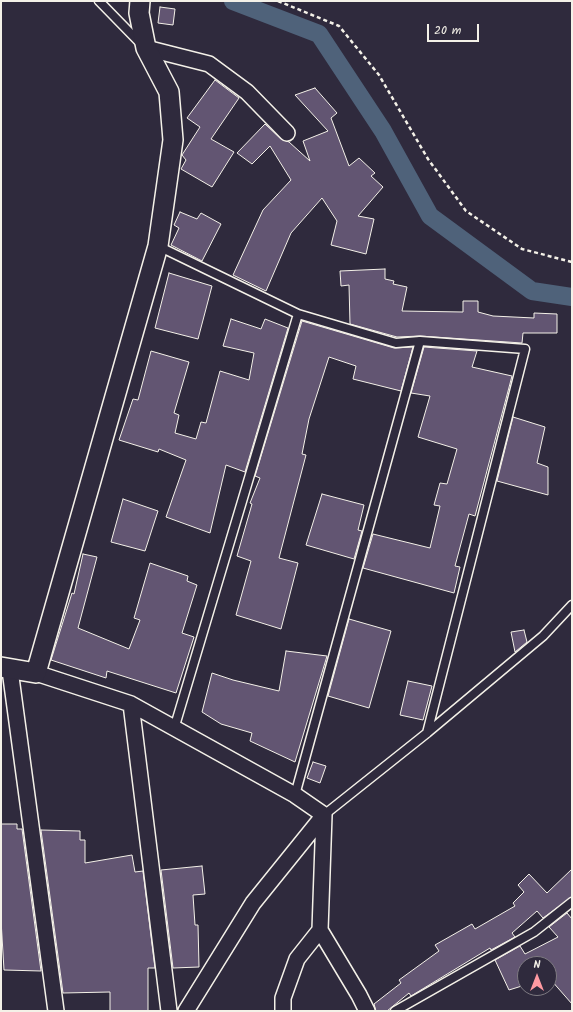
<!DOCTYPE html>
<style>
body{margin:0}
#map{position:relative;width:573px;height:1012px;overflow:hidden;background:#2f2a3d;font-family:Kalam,sans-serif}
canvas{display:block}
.frame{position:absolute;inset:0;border:2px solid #f4f1e8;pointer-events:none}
.north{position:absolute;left:517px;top:956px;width:40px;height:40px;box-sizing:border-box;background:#2f2a3d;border:1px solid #7e7a81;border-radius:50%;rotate:0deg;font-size:11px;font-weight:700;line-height:16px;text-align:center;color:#f4f1e8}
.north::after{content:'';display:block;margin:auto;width:14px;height:18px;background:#ff9aa2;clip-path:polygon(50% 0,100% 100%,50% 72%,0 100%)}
.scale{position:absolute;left:427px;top:24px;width:52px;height:18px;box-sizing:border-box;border:2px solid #f4f1e8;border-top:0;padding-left:5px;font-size:12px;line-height:14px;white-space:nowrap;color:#f4f1e8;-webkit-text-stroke:3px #2f2a3d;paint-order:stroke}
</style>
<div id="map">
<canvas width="573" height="1012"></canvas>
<div class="frame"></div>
<div class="north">N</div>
<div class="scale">20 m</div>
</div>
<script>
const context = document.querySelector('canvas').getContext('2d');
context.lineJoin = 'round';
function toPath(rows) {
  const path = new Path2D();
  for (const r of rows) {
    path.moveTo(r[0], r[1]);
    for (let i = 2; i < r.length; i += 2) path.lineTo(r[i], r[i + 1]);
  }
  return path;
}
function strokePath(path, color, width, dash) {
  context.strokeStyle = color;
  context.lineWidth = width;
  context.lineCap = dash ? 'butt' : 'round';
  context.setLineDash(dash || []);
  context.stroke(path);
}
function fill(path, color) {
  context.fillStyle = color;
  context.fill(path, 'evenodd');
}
strokePath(toPath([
 [233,1,319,34,383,131,430,216,532,291,572,297]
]), '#4f627a', 18);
const building = toPath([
 [160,7,175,9,173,25,158,23,160,7],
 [215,80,239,98,211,139,234,152,212,187,181,169,186,160,182,155,200,127,187,118,215,80],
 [315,88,337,113,331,118,349,166,359,158,375,173,371,176,383,187,358,216,374,219,366,254,331,245,337,221,322,198,291,233,266,291,233,275,263,210,291,180,270,146,252,164,237,153,265,124,281,139,289,142,310,161,303,141,328,131,295,95,315,88],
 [180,212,197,219,201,213,221,224,202,261,171,245,179,228,174,225,180,212],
 [385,269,385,279,394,281,393,284,407,287,402,311,463,312,463,301,478,301,478,312,493,316,534,318,534,313,557,314,557,333,523,333,522,343,420,336,397,337,350,324,349,285,341,286,340,271,385,269],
 [169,273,212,286,198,339,155,328,169,273],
 [231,319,261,329,265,319,288,328,245,472,226,465,210,533,166,517,186,460,159,449,158,452,119,440,133,399,138,400,151,351,189,362,174,413,179,415,175,433,196,439,201,422,206,423,220,371,249,380,254,353,223,346,231,319],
 [302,321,394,348,413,347,401,391,353,379,356,366,329,357,309,419,302,454,306,455,279,558,298,563,281,629,236,615,251,561,237,556,252,504,250,503,260,478,255,476,302,321],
 [424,347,477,351,472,367,512,376,475,516,469,514,455,566,460,567,454,593,363,568,373,534,430,548,440,506,434,505,440,483,447,484,457,449,418,437,430,396,411,393,424,347],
 [513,417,545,427,537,463,548,467,548,495,497,481,513,417],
 [322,494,364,505,358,530,362,531,354,559,306,545,322,494],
 [123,499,158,511,145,551,111,542,123,499],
 [83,554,97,557,78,628,129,649,140,620,134,618,150,563,188,576,187,581,197,585,182,633,194,637,176,693,107,671,106,678,51,660,72,593,74,594,83,554],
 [349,619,391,631,369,708,328,696,349,619],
 [524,630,527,642,515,652,511,632,524,630],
 [286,651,327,656,295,762,250,741,252,733,221,724,202,712,212,673,233,680,279,691,286,651],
 [408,681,432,686,423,720,400,715,408,681],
 [313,762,326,766,320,783,307,778,313,762],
 [1,824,17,824,17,829,22,829,41,971,4,970,1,920,1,824],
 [41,830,80,831,80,840,85,840,85,863,132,855,135,872,143,871,155,968,148,968,148,1011,110,1011,110,992,63,993,41,830],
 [202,866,205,894,193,895,195,925,198,925,199,967,173,968,161,870,202,866],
 [572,869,572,897,543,918,537,911,512,933,515,937,491,950,490,948,411,996,409,993,387,1011,376,1011,374,1004,401,983,399,980,439,951,435,945,472,924,475,929,515,906,513,903,524,892,518,885,529,874,547,893,572,869],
 [567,913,572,919,572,1004,551,980,549,981,549,964,525,964,525,985,509,990,495,960,520,946,525,954,558,937,549,927,567,913]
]);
fill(building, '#625572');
strokePath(building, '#f4f1e8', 1);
const service = toPath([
 [99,1,141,44],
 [158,246,298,314,396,343,420,341,525,349,427,733],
 [174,729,298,314],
 [295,795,420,341],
 [324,815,427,733,543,636,572,605],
 [395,1011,534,932,572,902]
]);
const minor = toPath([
 [146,48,209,64,247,92,287,133],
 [10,670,56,1011],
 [36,673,131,704,295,795,324,815,320,930,359,995,367,1011],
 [131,704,169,1011],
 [186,1011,253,903,324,815],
 [283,1011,283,998,297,959,320,930]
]);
const tertiary = toPath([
 [1,667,36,673,158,246,173,140,169,92,146,48,139,13,140,1]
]);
strokePath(service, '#f4f1e8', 11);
strokePath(minor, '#f4f1e8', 18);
strokePath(tertiary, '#f4f1e8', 22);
strokePath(toPath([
 [278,1,339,26,379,75,428,159,466,211,522,249,572,262]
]), '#f4f1e8', 2.5, [4, 3]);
strokePath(service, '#2f2a3d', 8);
strokePath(minor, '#2f2a3d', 15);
strokePath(tertiary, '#2f2a3d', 19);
</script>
